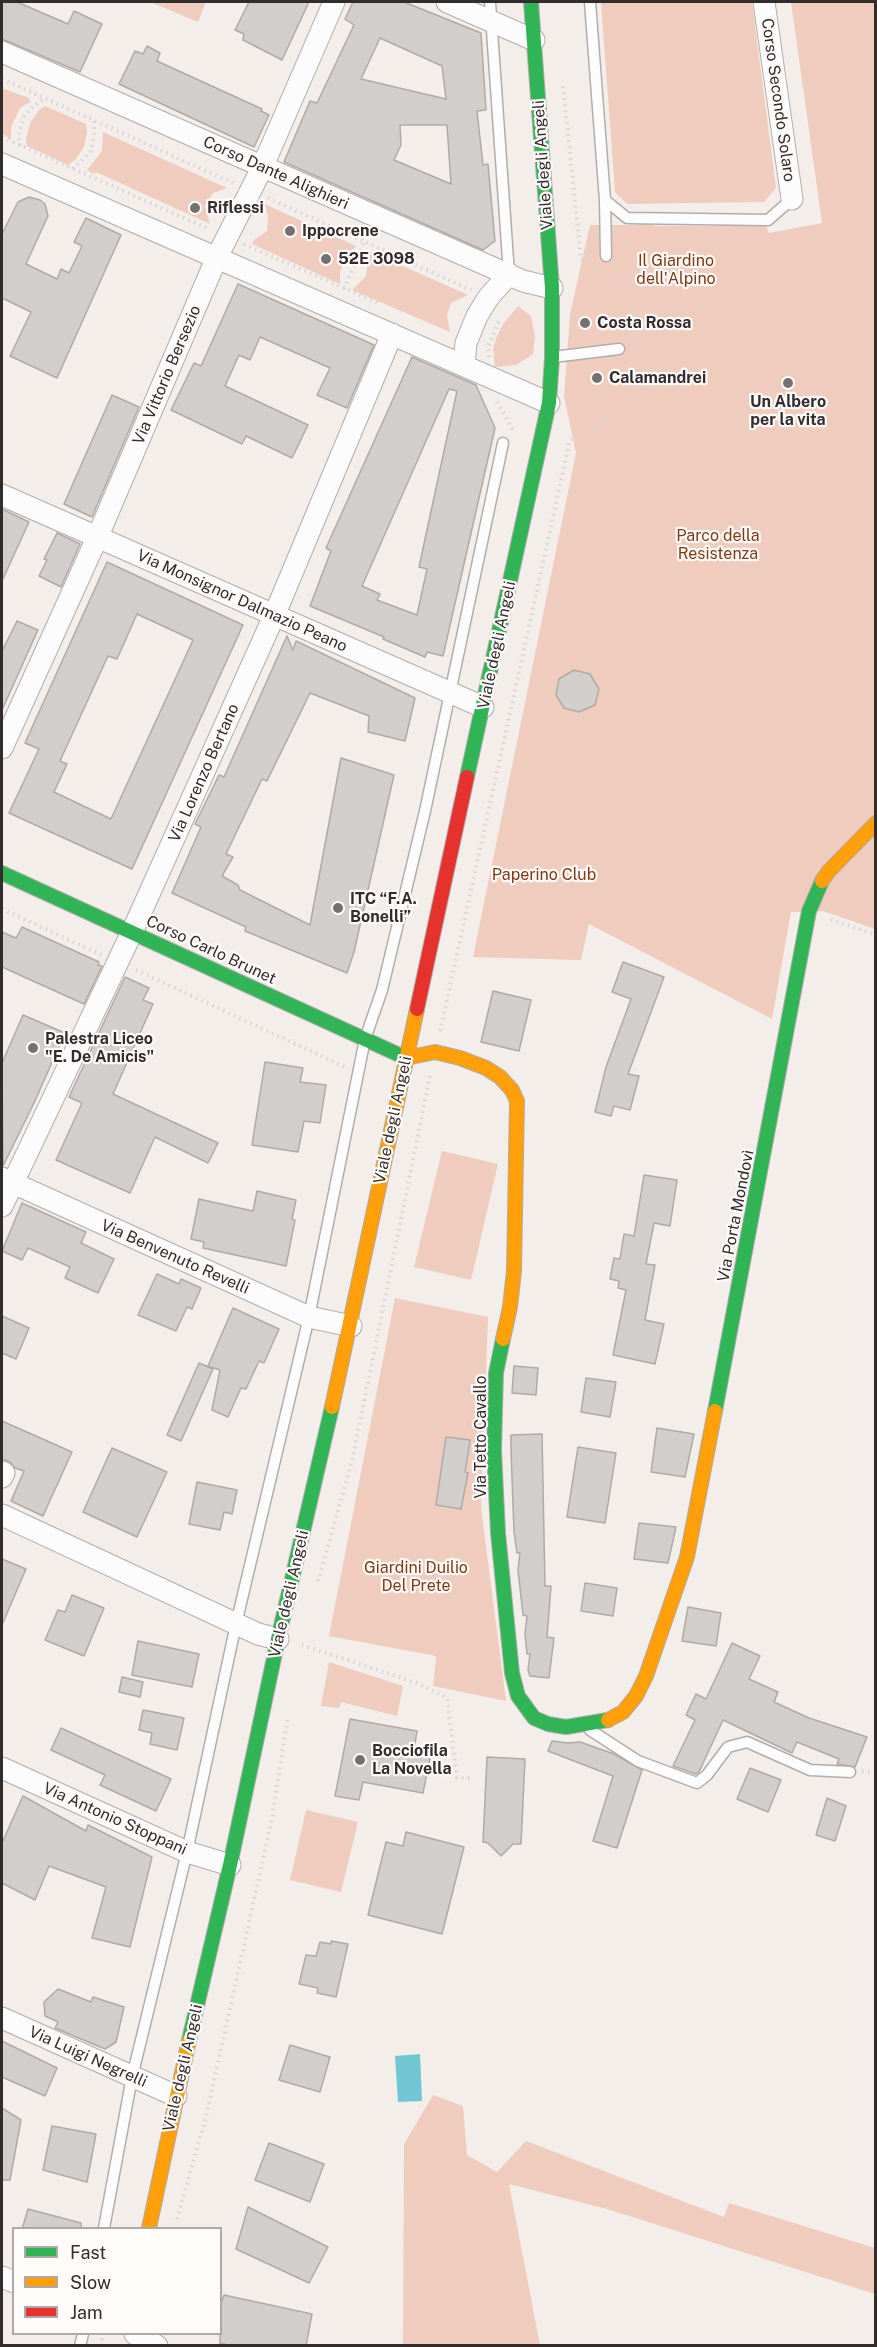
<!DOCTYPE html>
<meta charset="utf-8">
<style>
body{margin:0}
#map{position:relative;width:877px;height:2347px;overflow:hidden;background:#f4eeeb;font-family:"Public Sans",sans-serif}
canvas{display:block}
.frame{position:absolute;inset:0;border:3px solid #322d2c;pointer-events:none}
.legend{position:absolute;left:12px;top:2227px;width:210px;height:108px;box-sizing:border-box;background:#fffcfb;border:2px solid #ada9a8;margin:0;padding:8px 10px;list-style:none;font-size:18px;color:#322d2c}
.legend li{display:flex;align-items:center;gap:12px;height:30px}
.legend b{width:30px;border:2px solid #ada9a8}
</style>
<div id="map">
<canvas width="877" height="2347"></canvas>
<div class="frame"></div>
<ul class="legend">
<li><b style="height:8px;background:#30b455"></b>Fast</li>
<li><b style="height:8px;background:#ff9f0a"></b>Slow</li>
<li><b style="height:8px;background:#e5322d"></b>Jam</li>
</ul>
</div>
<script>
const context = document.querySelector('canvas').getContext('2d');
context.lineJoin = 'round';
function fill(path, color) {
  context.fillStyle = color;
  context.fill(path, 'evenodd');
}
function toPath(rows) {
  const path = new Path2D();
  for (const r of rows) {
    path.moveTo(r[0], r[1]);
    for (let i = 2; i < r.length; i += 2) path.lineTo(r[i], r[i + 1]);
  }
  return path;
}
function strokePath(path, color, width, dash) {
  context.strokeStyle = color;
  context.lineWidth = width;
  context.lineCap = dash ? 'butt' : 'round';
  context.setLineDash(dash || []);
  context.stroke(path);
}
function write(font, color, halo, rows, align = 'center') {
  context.font = font + ' "Public Sans",sans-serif';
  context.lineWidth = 4.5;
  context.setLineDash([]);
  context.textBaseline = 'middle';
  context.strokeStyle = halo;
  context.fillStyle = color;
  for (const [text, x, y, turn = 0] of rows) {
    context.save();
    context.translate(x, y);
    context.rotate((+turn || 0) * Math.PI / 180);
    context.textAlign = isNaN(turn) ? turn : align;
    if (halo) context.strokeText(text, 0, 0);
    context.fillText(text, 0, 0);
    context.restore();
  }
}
fill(toPath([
 [150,2,206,2,198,22],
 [601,2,752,2,776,188,764,202,627,204,615,192],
 [791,2,875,2,875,929,823,911,791,912,772,1019,589,924,581,960,473,957,576,453,564,397,570,314,590,225,637,225,643,219,654,226,766,226,769,233,822,223],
 [2,88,29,98,30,102,20,108,11,127,11,140,2,133],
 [45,106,86,124,87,132,84,147,75,160,68,165,27,146,26,138,30,123,39,110],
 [103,132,227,188,213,193,205,206,210,224,96,172,94,174,87,170,102,151],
 [265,204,356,246,344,259,340,273,340,284,252,244,254,240,267,231,268,217],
 [369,251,468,295,451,303,447,315,450,332,352,290,366,276],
 [518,306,531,316,535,336,533,354,516,365,495,367,493,349,497,336,503,324],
 [442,1151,498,1164,471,1280,414,1267],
 [395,1298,488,1317,481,1507,506,1701,433,1686,436,1656,329,1636],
 [329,1662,403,1686,397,1716,341,1702,339,1708,321,1706],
 [306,1810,358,1822,341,1892,290,1880],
 [433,2095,463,2106,467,2155,497,2172,526,2141,724,2217,729,2203,875,2248,875,2294,607,2209,509,2184,540,2345,403,2345,404,2144]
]), '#efccbd');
fill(toPath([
 [420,2054,422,2101,398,2102,395,2056]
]), '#71c7d1');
const building = toPath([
 [2,2,17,2,68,24,74,11,102,24,80,72,2,39,2,2],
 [249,2,309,2,282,60,243,40,244,34,235,30,249,2],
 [353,2,404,2,481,33,486,110,477,111,483,165,488,164,495,241,483,250,284,162,310,101,317,103,354,25,345,19,353,2],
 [380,38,442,66,446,99,361,79,380,38],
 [400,125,447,125,451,184,394,160,401,145,400,125],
 [147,46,160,53,157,61,262,109,261,111,269,115,254,147,119,84,135,51,143,54,147,46],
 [29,197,40,200,45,204,48,216,26,264,57,279,61,269,69,273,82,246,74,242,86,218,121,235,57,378,10,356,31,312,2,298,2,234,18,202,29,197],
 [238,284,374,345,347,408,317,395,330,368,260,337,250,360,239,355,225,386,308,425,292,458,246,436,242,444,171,410,194,363,201,366,238,284],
 [412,357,476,385,495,428,443,656,427,652,425,657,383,639,384,637,310,606,331,551,326,548,412,357],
 [449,389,457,391,419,567,427,569,417,615,377,600,380,594,362,586,449,389],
 [112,395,139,407,92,517,64,504,112,395],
 [2,509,29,522,2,581,2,509],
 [57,533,80,544,61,587,39,576,47,560,44,559,57,533],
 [107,562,243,625,132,869,9,813,39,749,25,743,107,562],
 [137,614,193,640,111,819,54,792,67,764,60,761,108,656,117,659,137,614],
 [17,621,38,630,2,710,2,651,17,621],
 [287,636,293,650,296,641,415,698,405,741,368,732,369,716,310,693,267,781,262,779,226,854,233,857,222,876,238,885,240,890,310,925,341,758,394,775,354,952,347,973,245,931,246,927,172,893,201,827,195,824,219,775,224,777,287,636],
 [574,670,590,674,599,689,595,705,579,712,564,708,556,695,559,679,574,670],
 [22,927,99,962,98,965,102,966,84,1004,2,967,2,932,16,938,22,927],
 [623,962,664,977,628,1074,639,1076,630,1110,614,1106,611,1116,595,1112,606,1067,631,999,612,992,623,962],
 [125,977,149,988,143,1000,153,1004,113,1094,218,1143,208,1163,155,1137,130,1193,56,1160,82,1103,69,1097,125,977],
 [493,991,531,1000,519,1051,481,1042,493,991],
 [23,1015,65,1033,34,1103,3,1166,2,1063,23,1015],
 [265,1062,303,1068,300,1082,326,1085,320,1123,304,1121,298,1152,252,1145,265,1062],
 [644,1175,677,1180,670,1226,654,1223,646,1264,655,1265,645,1320,664,1324,655,1364,613,1355,626,1290,618,1288,619,1281,610,1279,614,1258,620,1259,624,1234,634,1236,644,1175],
 [257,1191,296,1200,292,1219,295,1220,286,1266,203,1248,204,1242,191,1239,199,1199,253,1211,257,1191],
 [22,1203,86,1232,81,1243,114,1259,98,1293,65,1278,70,1267,28,1248,22,1260,2,1251,22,1203],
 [157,1274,179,1284,181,1279,201,1288,192,1309,187,1307,176,1331,138,1315,157,1274],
 [233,1308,279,1329,264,1363,259,1361,246,1389,241,1388,228,1417,212,1410,220,1370,208,1366,233,1308],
 [2,1316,29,1328,16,1359,2,1353,2,1316],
 [199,1363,213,1369,181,1441,167,1435,199,1363],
 [514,1366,538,1368,536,1395,512,1393,514,1366],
 [586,1378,616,1382,610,1417,581,1412,586,1378],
 [2,1421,72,1452,43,1516,11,1501,24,1471,15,1468,10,1462,2,1459,2,1421],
 [657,1428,694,1434,685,1477,651,1472,657,1428],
 [542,1434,545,1586,551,1586,547,1637,554,1638,549,1678,530,1676,528,1670,530,1654,527,1654,525,1634,527,1616,523,1615,518,1570,520,1553,517,1553,514,1532,511,1450,511,1435,542,1434],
 [446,1437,470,1440,465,1472,468,1473,461,1509,436,1505,446,1437],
 [578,1447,616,1453,605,1523,567,1517,578,1447],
 [112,1448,167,1472,137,1537,83,1512,112,1448],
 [197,1482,237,1490,232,1514,224,1512,220,1530,189,1524,197,1482],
 [639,1523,676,1527,668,1563,634,1559,639,1523],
 [2,1559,26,1569,2,1625,2,1559],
 [585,1583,617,1588,613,1616,581,1611,585,1583],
 [72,1595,104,1608,84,1656,45,1640,58,1610,65,1612,72,1595],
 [688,1607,721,1613,716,1646,682,1641,688,1607],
 [138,1641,199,1654,192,1687,132,1675,138,1641],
 [732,1643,760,1656,749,1679,778,1692,774,1702,809,1718,867,1737,855,1767,837,1764,839,1759,797,1742,792,1753,723,1720,699,1772,696,1774,673,1766,695,1720,686,1715,696,1694,706,1699,732,1643],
 [122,1677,143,1682,140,1697,119,1692,122,1677],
 [143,1710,184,1718,177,1750,150,1744,152,1733,139,1730,143,1710],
 [350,1719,417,1731,414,1750,431,1753,423,1793,363,1782,359,1800,335,1796,350,1719],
 [61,1728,171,1779,156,1811,100,1785,105,1775,51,1750,61,1728],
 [552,1741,568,1743,580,1742,614,1754,642,1770,617,1848,593,1841,613,1776,548,1751,552,1741],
 [487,1757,525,1759,521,1844,513,1844,501,1856,488,1843,483,1842,487,1757],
 [750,1768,781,1780,768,1812,737,1799,750,1768],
 [23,1796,86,1831,88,1825,152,1857,130,1947,92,1938,106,1887,49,1866,35,1900,2,1883,2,1843,23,1796],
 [827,1798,846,1806,835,1841,816,1835,827,1798],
 [406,1832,464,1847,442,1934,368,1915,386,1842,403,1846,406,1832],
 [331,1941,348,1944,336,1997,317,1993,318,1988,299,1984,306,1955,316,1956,320,1942,331,1944,331,1941],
 [58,1989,91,2002,93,1997,124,2007,116,2042,105,2049,55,2028,58,2022,45,2016,44,2002,58,1989],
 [2,2041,57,2068,45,2096,2,2077,2,2041],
 [290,2045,330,2057,320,2092,279,2080,290,2045],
 [2,2108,21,2120,10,2180,2,2180,2,2108],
 [52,2126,96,2134,87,2182,43,2170,52,2126],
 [269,2143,324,2164,310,2202,255,2180,269,2143],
 [248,2207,328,2247,309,2283,236,2249,248,2207],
 [28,2209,81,2223,81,2229,22,2229,28,2209],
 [224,2295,312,2314,306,2346,231,2346,220,2343,220,2307,224,2295]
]);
fill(building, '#d2cecb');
strokePath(building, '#afaaa8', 1.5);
const lane = toPath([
 [490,2,509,274],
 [590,2,605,200,627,218,768,220,792,199],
 [605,200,606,256],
 [553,357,619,349],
 [590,1730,638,1761,697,1783,707,1775,728,1747,747,1742,810,1770,850,1772],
 [104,2228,132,2077,187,1852,236,1624,309,1317,365,1039,382,990,425,811,503,443],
 [80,2346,83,2334]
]);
const street = toPath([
 [447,2,534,40],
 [764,2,792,199],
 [2,52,523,281,552,288],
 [2,164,549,403],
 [464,365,466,343,477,316,488,298,509,274],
 [2,495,483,707],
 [2,748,97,538,217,257,262,168,334,2],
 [2,1178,309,1317,351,1326],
 [2,1206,132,932,274,616,392,334],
 [2,1472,4,1473,2,1477],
 [2,1515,258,1634,278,1639],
 [2,1768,187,1852,230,1865],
 [2,2018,176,2096],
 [2,2277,14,2282],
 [135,2334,157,2346]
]);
const fast = toPath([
 [467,777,549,403,552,358,552,288,531,2],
 [2,873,406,1058],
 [503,1339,496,1373,494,1450,498,1533,512,1673,518,1696,534,1718,548,1724,566,1727,608,1720],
 [715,1411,809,911,822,881],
 [189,2040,230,1865,278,1639,332,1407]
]);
const slow = toPath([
 [822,881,828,872,876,823],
 [406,1058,435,1052,460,1058,486,1068,500,1077,512,1090,517,1101,514,1271,510,1307,503,1339],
 [332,1407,417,1009],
 [608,1720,623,1712,636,1696,646,1676,687,1557,715,1411],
 [149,2228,189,2040]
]);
const jam = toPath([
 [417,1009,467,777]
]);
strokePath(lane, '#b1adab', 13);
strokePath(street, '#b1adab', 23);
strokePath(fast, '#b1adab', 16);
strokePath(slow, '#b1adab', 16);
strokePath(jam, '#b1adab', 16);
strokePath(toPath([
 [2,79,233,183],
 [2,137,209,229],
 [20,146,18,137,24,117,34,105,45,99],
 [73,169,91,151,94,137,94,120],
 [268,198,471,290],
 [244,244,380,304],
 [344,289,364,242],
 [489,357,488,347,499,321],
 [497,402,514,432],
 [2,909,102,955],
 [831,919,876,935],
 [136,970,347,1068],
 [440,1031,570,440,624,408,633,383,636,321,629,302,610,278,581,259,563,86],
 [318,1581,352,1461,430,1076],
 [302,1645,417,1683,447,1698,457,1778,472,1778],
 [862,1771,876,1773],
 [177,2219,206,2117,271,1823,288,1717],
 [101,2346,103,2334]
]), '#d6d4d4', 4, [1.5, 4.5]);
strokePath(lane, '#fdfcfc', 10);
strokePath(street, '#fdfcfc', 21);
strokePath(fast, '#30b455', 14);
strokePath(slow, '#ff9f0a', 14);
strokePath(jam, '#e5322d', 14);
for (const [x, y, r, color] of [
 [195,208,6,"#76716f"],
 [290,231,6,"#76716f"],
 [326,259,6,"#76716f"],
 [585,323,6,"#76716f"],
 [597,378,6,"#76716f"],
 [788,383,6,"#76716f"],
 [338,908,6,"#76716f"],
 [33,1048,6,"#76716f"],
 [360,1760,6,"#76716f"]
]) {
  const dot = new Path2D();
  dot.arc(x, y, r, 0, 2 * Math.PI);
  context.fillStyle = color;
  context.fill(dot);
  strokePath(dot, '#fffcfb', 2);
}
write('16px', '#322d2c', '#fffcfb', [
 ["Corso Secondo Solaro",778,100,82],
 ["Viale degli Angeli",543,165,-94],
 ["Corso Dante Alighieri",276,173,24],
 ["Via Vittorio Bersezio",167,375,-67],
 ["Via Monsignor Dalmazio Peano",242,601,24],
 ["Viale degli Angeli",497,645,-78],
 ["Via Lorenzo Bertano",204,773,-66],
 ["Corso Carlo Brunet",211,950,25],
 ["Viale degli Angeli",393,1120,-78],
 ["Via Porta Mondovì",736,1216,-79],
 ["Via Benvenuto Revelli",175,1257,24],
 ["Via Tetto Cavallo",481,1437,-90],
 ["Viale degli Angeli",289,1594,-77],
 ["Via Antonio Stoppani",115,1819,24],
 ["Via Luigi Negrelli",88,2057,24],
 ["Viale degli Angeli",183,2068,-77]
]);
write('bold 16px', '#322d2c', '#fffcfb', [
 ["Riflessi",207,208],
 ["Ippocrene",302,231],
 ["52E 3098",338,259],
 ["Costa Rossa",597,323],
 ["Calamandrei",609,378],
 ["Un Albero",788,402,"center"],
 ["per la vita",788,420,"center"],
 ["ITC “F.A.",350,899],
 ["Bonelli”",350,917],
 ["Palestra Liceo",45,1039],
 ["\"E. De Amicis\"",45,1057],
 ["Bocciofila",372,1751],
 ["La Novella",372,1769]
], 'left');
write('16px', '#803912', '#fffcfb', [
 ["Il Giardino",676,261],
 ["dell'Alpino",676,279],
 ["Parco della",718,536],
 ["Resistenza",718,554],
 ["Paperino Club",544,875],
 ["Giardini Duilio",416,1568],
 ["Del Prete",416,1586]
]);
</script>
